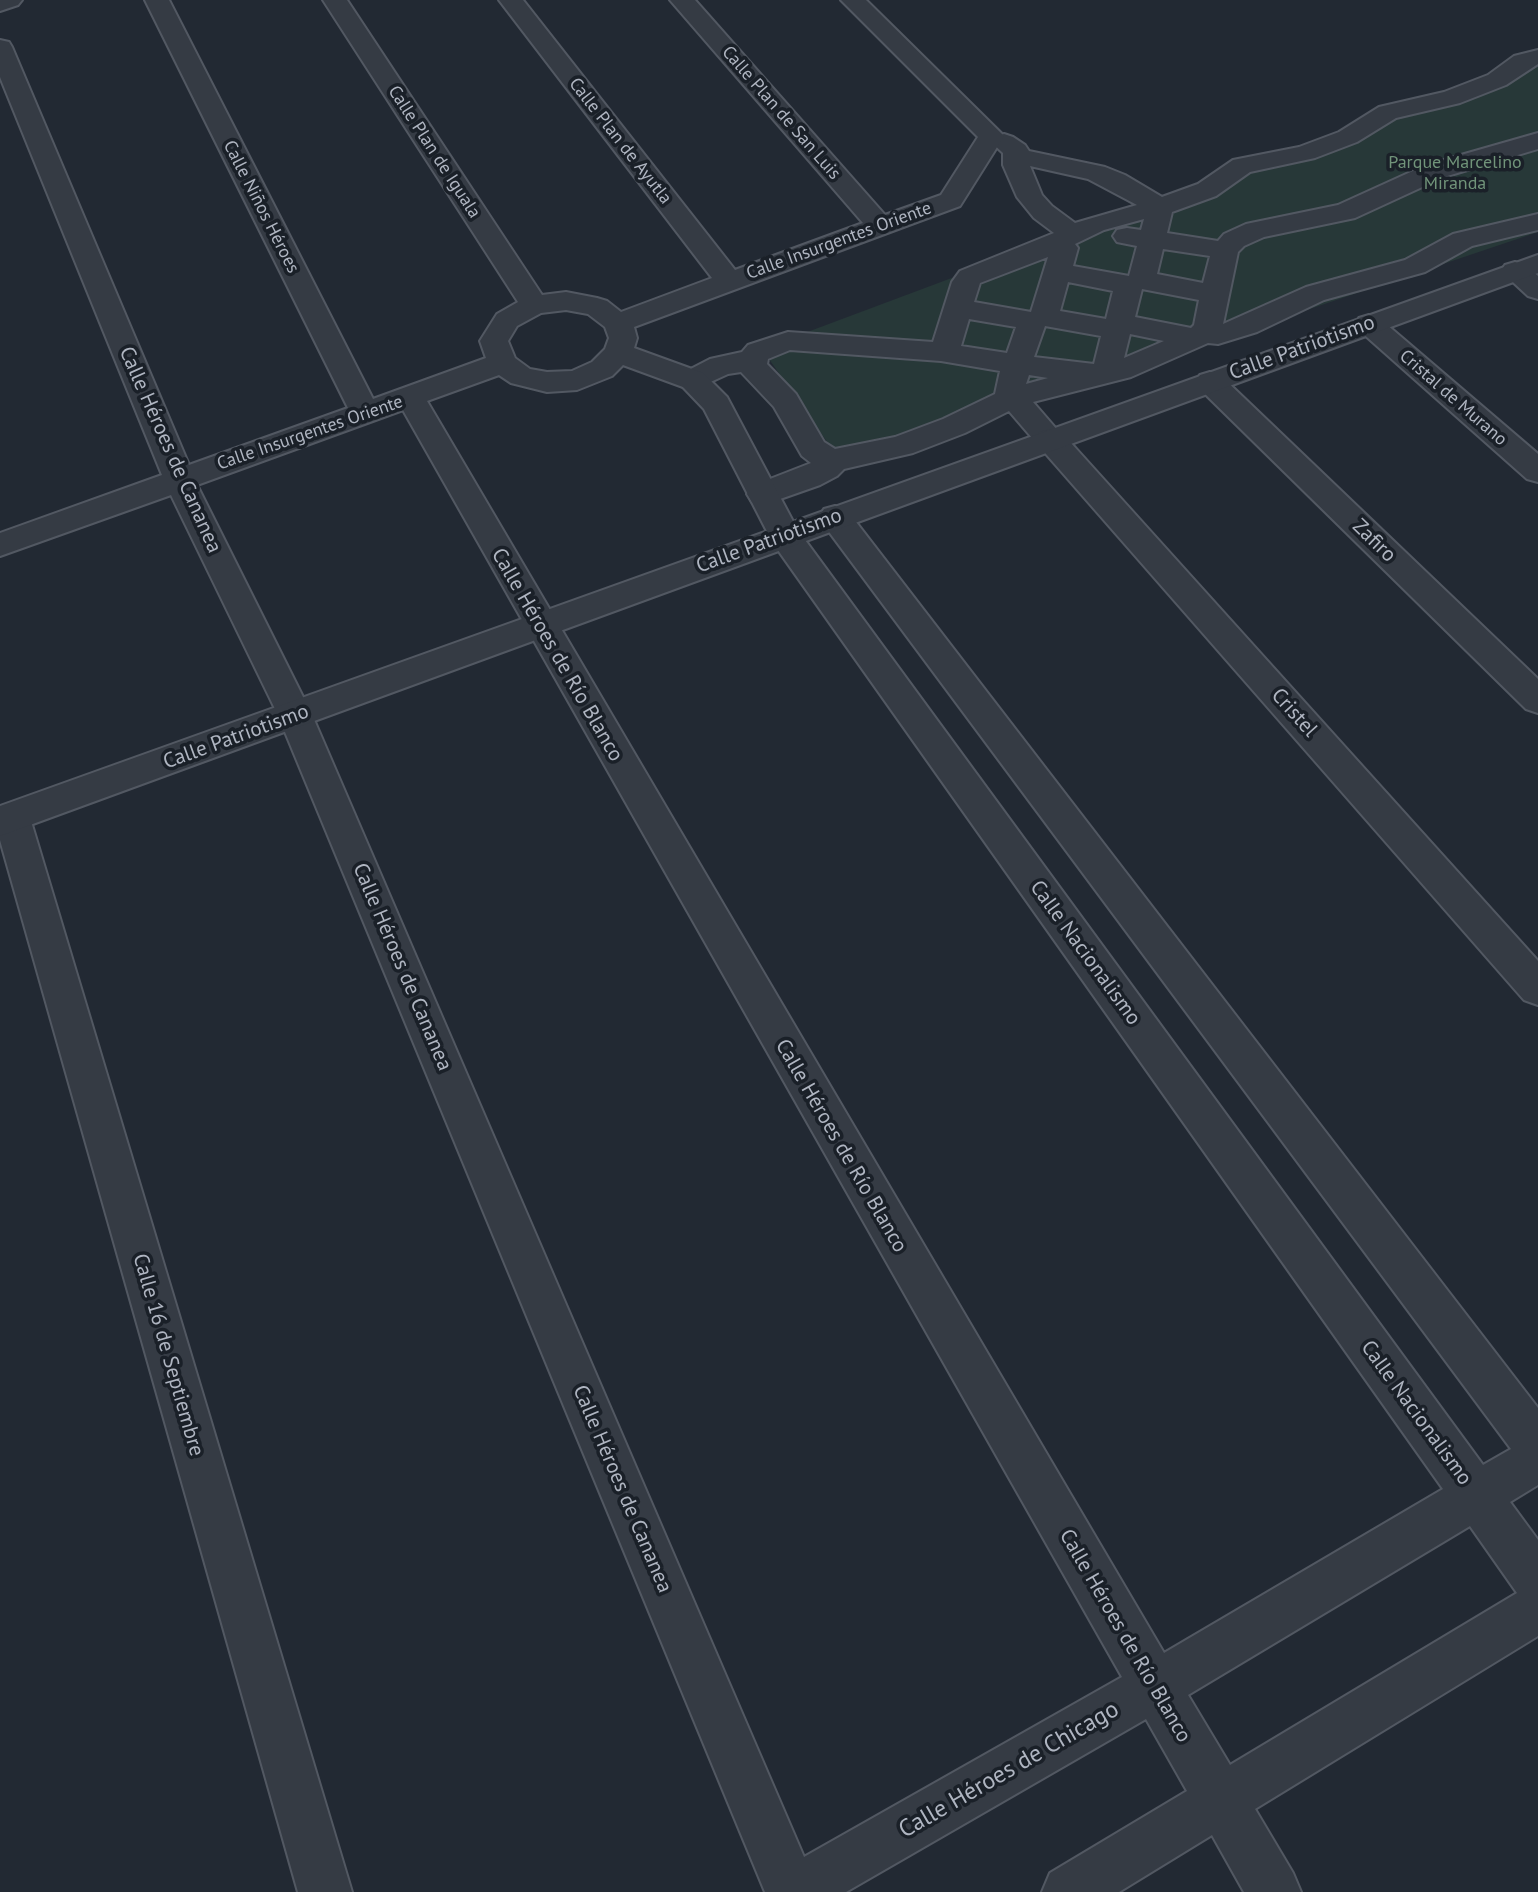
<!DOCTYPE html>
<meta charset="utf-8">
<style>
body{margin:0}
canvas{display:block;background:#222933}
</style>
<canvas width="1538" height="1892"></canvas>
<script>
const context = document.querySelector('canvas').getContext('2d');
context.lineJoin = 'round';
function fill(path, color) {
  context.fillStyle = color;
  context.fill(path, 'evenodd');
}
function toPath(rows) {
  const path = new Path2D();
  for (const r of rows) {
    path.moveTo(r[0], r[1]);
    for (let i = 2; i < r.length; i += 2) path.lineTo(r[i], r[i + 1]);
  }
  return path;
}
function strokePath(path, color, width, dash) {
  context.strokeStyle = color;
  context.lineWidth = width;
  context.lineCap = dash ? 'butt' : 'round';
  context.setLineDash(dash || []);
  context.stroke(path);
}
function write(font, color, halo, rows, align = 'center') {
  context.font = font + ' "PT Sans",sans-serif';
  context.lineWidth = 7;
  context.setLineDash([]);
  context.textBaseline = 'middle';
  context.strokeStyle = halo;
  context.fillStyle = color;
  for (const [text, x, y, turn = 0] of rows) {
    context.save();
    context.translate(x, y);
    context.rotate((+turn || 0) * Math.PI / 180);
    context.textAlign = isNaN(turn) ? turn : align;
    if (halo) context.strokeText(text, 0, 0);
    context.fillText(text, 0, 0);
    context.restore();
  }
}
fill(toPath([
 [1538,55,1538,232,844,466,762,349,1072,233]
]), '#273838');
const pedestrian = toPath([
 [1538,50,1538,64,1506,85,1460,103,1396,118,1357,142,1315,158,1250,172,1216,196,1172,212,1167,233,1218,241,1224,234,1246,224,1338,205,1426,165,1538,133,1538,149,1444,177,1355,218,1264,237,1244,246,1238,252,1223,324,1306,287,1405,260,1453,234,1538,214,1538,230,1472,246,1425,272,1324,300,1257,332,1218,344,1208,343,1131,377,1033,402,1065,439,1061,446,1050,449,1039,446,1009,411,965,433,913,453,844,469,837,476,820,485,763,505,752,502,747,494,752,486,811,463,802,456,774,407,741,372,728,374,693,390,683,387,678,380,683,373,710,359,742,352,748,345,788,332,933,342,952,282,960,271,1054,233,1034,218,1017,197,1003,165,1003,153,991,142,995,137,1004,134,1013,137,1025,145,1029,151,1105,167,1125,175,1162,197,1198,184,1233,160,1299,147,1339,132,1379,107,1444,92,1488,75,1514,56,1538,50],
 [1030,166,1088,179,1137,205,1075,223,1052,206,1042,195,1030,166],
 [1144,219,1141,230,1127,228,1117,230,1113,236,1117,242,1137,246,1129,276,1073,266,1078,248,1075,244,1104,230,1144,219],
 [1163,249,1210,256,1203,283,1157,274,1163,249],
 [1048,257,1031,312,974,302,980,283,1048,257],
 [1068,282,1113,291,1106,319,1060,311,1068,282],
 [1142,289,1199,300,1194,325,1191,328,1135,317,1142,289],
 [969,319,1016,327,1007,353,961,346,969,319],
 [1045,326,1101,336,1094,364,1034,357,1045,326],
 [1130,334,1164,341,1124,358,1130,334],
 [790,350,941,361,1000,371,995,394,943,419,895,437,835,449,824,442,796,394,767,364,768,359,790,350],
 [1029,375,1048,378,1026,384,1029,375]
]);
const minor = toPath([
 [0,0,22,0,18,5,0,11,0,0],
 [145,0,169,0,373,399,486,358,480,341,497,314,518,302,323,0,347,0,542,295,566,292,597,298,607,301,621,312,712,278,499,0,523,0,735,270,863,223,670,0,695,0,885,215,941,195,978,137,841,0,866,0,1004,136,960,206,634,327,637,338,634,348,703,373,727,397,797,529,1483,1465,1511,1449,824,525,819,517,824,509,835,506,846,509,1538,1408,1538,1485,1510,1502,1538,1540,1538,1636,1255,1809,1293,1873,1301,1892,1244,1892,1212,1835,1119,1892,1042,1892,1050,1873,1187,1791,1146,1719,846,1892,765,1892,278,715,171,495,0,556,0,533,162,475,0,77,0,40,9,42,12,47,189,465,348,408,145,0],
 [566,310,588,314,605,327,609,338,605,349,592,362,572,371,547,372,530,369,515,358,508,341,517,326,541,313,566,310],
 [623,365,683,387,704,409,773,543,1443,1489,1164,1653,427,401,499,375,511,383,547,392,577,390,612,376,623,365],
 [403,410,1122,1677,804,1857,312,715,197,485,403,410],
 [1470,1526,1517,1593,1230,1765,1188,1695,1470,1526],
 [1515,262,1525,265,1538,276,1538,299,1528,296,1501,271,1505,265,1515,262],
 [1369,315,1379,318,1538,454,1538,482,1527,479,1359,330,1355,324,1359,318,1369,315],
 [1210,372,1220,375,1538,679,1538,713,1526,709,1200,389,1195,382,1200,375,1210,372],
 [1050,429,1061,432,1538,961,1538,1005,1524,1000,1039,446,1035,439,1039,432,1050,429],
 [12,803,25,808,30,818,352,1892,298,1892,0,840,0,807,12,803]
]);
const tertiary = toPath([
 [1538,255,1538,273,0,836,0,806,1538,255]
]);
strokePath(pedestrian, '#525862', 4);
strokePath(minor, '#525862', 4);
strokePath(tertiary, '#525862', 4);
fill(pedestrian, '#353b44');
fill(minor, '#353b44');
fill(tertiary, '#353b44');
write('18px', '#afb5c1', '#1a2028', [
 ["Calle Plan de San Luis",781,113,49],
 ["Calle Plan de Ayutla",620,141,52],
 ["Calle Plan de Iguala",434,152,57],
 ["Calle Niños Héroes",261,207,63],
 ["Calle Insurgentes Oriente",839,241,-20],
 ["Cristal de Murano",1453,398,41],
 ["Calle Insurgentes Oriente",310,433,-19]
]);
write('18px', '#71947a', '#1a2028', [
 ["Parque Marcelino",1455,163],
 ["Miranda",1455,184]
]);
write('21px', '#afb5c1', '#1a2028', [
 ["Calle Patriotismo",1302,348,-20],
 ["Calle Héroes de Cananea",170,450,66],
 ["Calle Patriotismo",769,541,-20],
 ["Zafiro",1374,541,44],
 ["Calle Héroes de Río Blanco",557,655,60],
 ["Cristel",1294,713,48],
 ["Calle Patriotismo",236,737,-20],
 ["Calle Nacionalismo",1085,953,54],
 ["Calle Héroes de Cananea",402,967,67],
 ["Calle Héroes de Río Blanco",841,1146,60],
 ["Calle 16 de Septiembre",168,1355,74],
 ["Calle Nacionalismo",1416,1413,54],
 ["Calle Héroes de Cananea",622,1489,67],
 ["Calle Héroes de Río Blanco",1125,1636,60]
]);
write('24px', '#afb5c1', '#1a2028', [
 ["Calle Héroes de Chicago",1009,1770,-30]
]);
</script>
